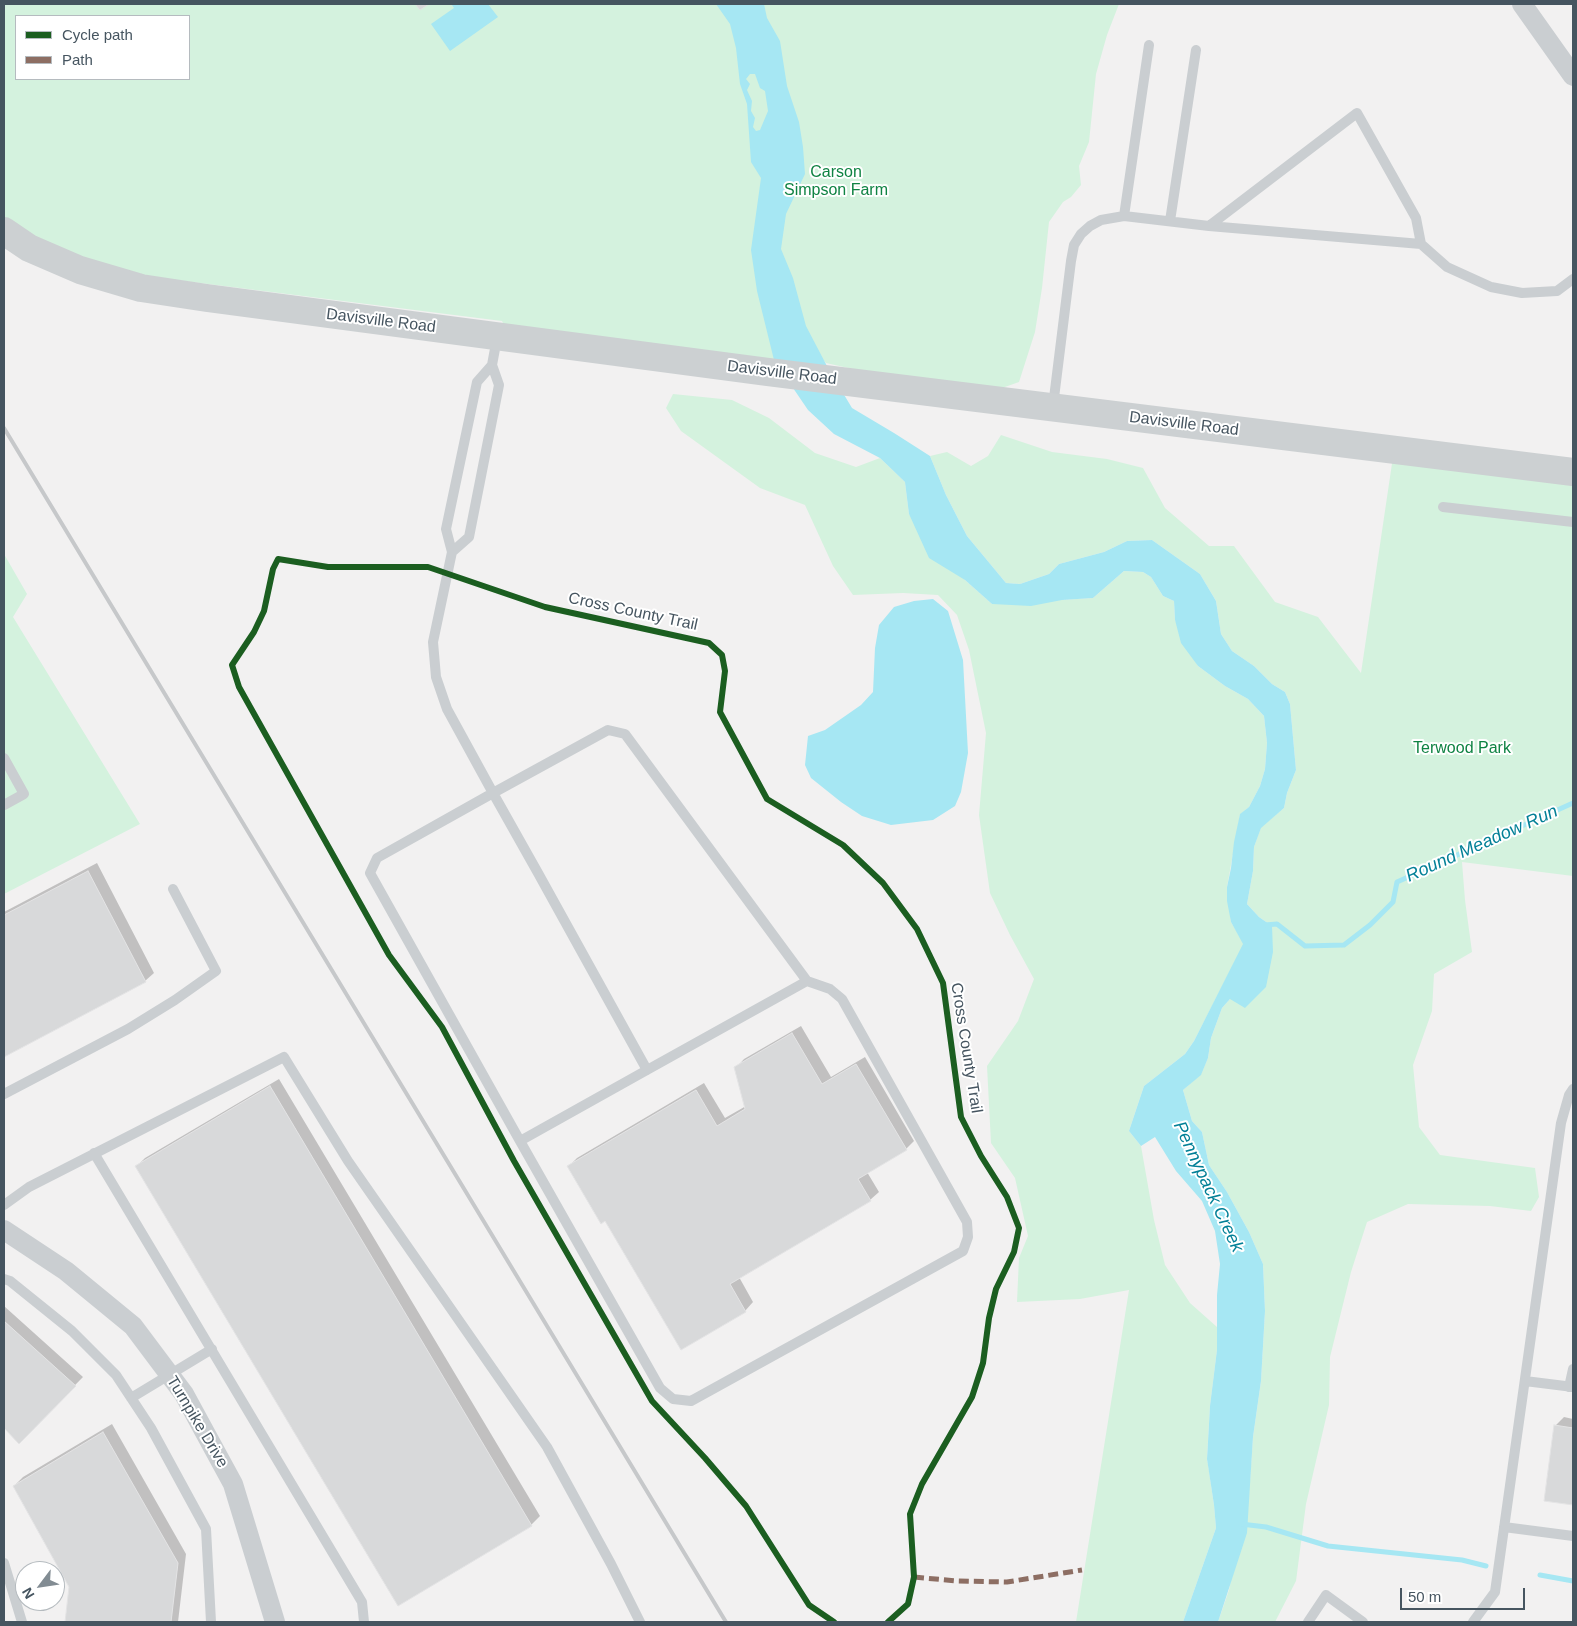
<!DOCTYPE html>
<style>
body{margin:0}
#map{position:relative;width:1577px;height:1626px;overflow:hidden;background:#f2f1f1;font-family:Arial,sans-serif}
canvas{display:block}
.frame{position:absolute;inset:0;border:5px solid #465560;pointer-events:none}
.legend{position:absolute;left:15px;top:15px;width:175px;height:65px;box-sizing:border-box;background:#fff;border:1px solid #b5bbbf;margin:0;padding:6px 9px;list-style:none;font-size:15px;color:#465560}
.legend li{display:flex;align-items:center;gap:10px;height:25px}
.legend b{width:25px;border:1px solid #b5bbbf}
.north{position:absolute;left:15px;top:1561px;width:50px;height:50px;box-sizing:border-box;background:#fff;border:1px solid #b5bbbf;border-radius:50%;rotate:239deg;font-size:14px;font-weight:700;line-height:20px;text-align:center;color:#465560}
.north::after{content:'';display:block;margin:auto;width:18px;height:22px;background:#828c93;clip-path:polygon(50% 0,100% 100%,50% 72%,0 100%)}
.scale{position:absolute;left:1400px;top:1588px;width:125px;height:22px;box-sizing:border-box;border:2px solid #465560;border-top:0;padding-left:6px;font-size:15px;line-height:18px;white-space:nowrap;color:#465560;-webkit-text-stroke:4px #fff;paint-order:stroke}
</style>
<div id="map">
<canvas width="1577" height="1626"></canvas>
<div class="frame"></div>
<ul class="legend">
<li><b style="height:6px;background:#1b5e20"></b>Cycle path</li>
<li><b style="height:6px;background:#8d6e63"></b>Path</li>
</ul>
<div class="north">N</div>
<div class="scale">50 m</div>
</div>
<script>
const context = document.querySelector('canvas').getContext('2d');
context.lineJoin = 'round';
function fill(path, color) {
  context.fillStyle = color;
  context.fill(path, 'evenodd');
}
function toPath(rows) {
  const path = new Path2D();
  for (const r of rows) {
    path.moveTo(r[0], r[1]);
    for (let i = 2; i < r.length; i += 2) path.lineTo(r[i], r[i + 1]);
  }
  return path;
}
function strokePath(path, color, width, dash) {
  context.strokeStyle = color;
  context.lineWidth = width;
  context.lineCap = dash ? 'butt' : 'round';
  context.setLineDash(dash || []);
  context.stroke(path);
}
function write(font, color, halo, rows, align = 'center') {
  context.font = font + ' Arial,sans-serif';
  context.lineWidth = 4;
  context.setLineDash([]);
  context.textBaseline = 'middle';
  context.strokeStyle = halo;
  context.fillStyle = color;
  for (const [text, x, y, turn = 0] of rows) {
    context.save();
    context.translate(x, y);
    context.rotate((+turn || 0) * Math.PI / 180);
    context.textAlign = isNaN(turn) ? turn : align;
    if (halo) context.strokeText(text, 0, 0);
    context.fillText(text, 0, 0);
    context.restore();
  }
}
fill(toPath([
 [4,4,1119,4,1107,35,1096,74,1089,142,1079,166,1081,185,1071,197,1063,202,1049,222,1042,288,1035,332,1019,382,1002,388,875,374,826,363,824,361,774,360,504,325,502,321,152,277,44,247,4,219],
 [16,16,189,16,189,79,16,79],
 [673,394,732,400,769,418,815,453,856,467,880,458,905,482,909,514,965,580,992,604,1093,598,1124,571,1143,572,1151,577,1163,596,1174,601,1175,620,1198,666,1225,686,1248,699,1264,716,1267,743,1265,769,1260,786,1249,807,1240,815,1227,887,1231,922,1244,944,1194,1041,1185,1054,1144,1086,1129,1131,1141,1146,1154,1220,1165,1265,1190,1303,1217,1327,1217,1350,1210,1406,1207,1458,1214,1505,1216,1528,1183,1622,1076,1622,1129,1290,1080,1299,1017,1302,1019,1258,1028,1236,1015,1178,991,1143,987,1066,1018,1021,1034,979,1010,935,990,893,979,815,986,733,969,650,957,615,938,595,903,593,853,595,833,566,805,505,760,488,681,431,666,408],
 [1001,435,1052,452,1107,459,1143,468,1165,508,1209,546,1234,546,1275,602,1318,617,1361,673,1394,450,1573,477,1573,876,1462,862,1465,900,1472,952,1434,974,1432,1011,1413,1065,1419,1127,1440,1155,1535,1168,1539,1197,1531,1211,1490,1206,1408,1204,1367,1222,1351,1272,1330,1357,1329,1405,1306,1504,1296,1581,1275,1622,1218,1622,1229,1590,1250,1481,1253,1437,1261,1381,1265,1311,1263,1264,1249,1232,1227,1192,1209,1165,1202,1132,1192,1121,1183,1090,1201,1074,1208,1058,1211,1038,1222,1008,1230,999,1272,926,1259,917,1247,904,1253,871,1254,847,1261,827,1284,808,1287,793,1296,770,1290,704,1285,692,1272,684,1254,666,1232,651,1221,634,1216,601,1200,574,1152,540,1127,541,1104,552,1059,564,1049,574,1020,584,1006,583,967,536,946,495,930,456,947,452,971,466,988,456],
 [4,554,27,594,13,617,140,824,4,894]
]), '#d4f2de');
fill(toPath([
 [454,4,488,4,498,17,450,51,431,24,454,8,452,5],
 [716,4,764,4,767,18,780,41,787,86,799,122,803,147,805,174,786,214,781,249,793,278,806,326,828,368,852,408,894,433,930,456,946,495,967,536,1006,583,1020,584,1049,574,1059,564,1104,552,1127,541,1152,540,1200,574,1216,601,1221,634,1232,651,1254,666,1272,684,1285,692,1290,704,1296,770,1287,793,1284,808,1261,828,1254,847,1253,871,1247,904,1259,917,1272,926,1273,952,1266,987,1245,1008,1230,999,1222,1008,1211,1038,1208,1058,1201,1075,1183,1090,1192,1121,1202,1132,1209,1165,1227,1192,1249,1232,1263,1264,1265,1311,1261,1381,1253,1437,1247,1533,1218,1622,1183,1622,1216,1528,1214,1505,1207,1459,1210,1406,1217,1350,1217,1295,1220,1264,1215,1231,1202,1201,1176,1171,1155,1137,1141,1146,1129,1131,1144,1086,1185,1054,1194,1041,1243,944,1231,922,1227,901,1227,887,1231,868,1234,842,1240,814,1249,807,1260,786,1265,769,1267,743,1264,716,1248,699,1225,686,1198,666,1181,643,1175,620,1174,601,1163,596,1151,577,1143,572,1124,571,1093,598,1062,600,1031,606,992,604,965,580,929,558,909,514,905,482,880,458,834,434,808,410,774,360,757,291,751,250,761,178,751,162,747,104,740,84,736,48,730,24],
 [750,74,755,74,760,88,765,91,768,111,760,130,756,131,753,127,755,118,751,111,752,101,747,90,750,84,746,79],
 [933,599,948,611,963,660,968,753,961,792,955,806,933,820,891,825,862,816,841,802,811,778,805,765,808,736,825,730,861,705,873,692,875,648,879,625,894,607,914,601]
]), '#a6e7f3');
fill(toPath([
 [97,863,154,973,145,981,4,1055,4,912],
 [801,1026,831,1077,865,1057,914,1141,906,1149,867,1172,879,1192,870,1200,739,1277,753,1302,745,1311,606,1220,568,1167,577,1158,704,1083,725,1118,746,1106,736,1068,744,1059],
 [279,1079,540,1516,531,1525,398,1604,137,1166,145,1158],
 [4,1306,83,1377,19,1442,4,1427],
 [1564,1417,1573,1419,1573,1504,1546,1500,1555,1426],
 [112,1424,186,1554,178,1622,66,1622,70,1587,14,1486,23,1477]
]), '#0003');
strokePath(toPath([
 [1265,925,1277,924,1305,946,1344,945,1370,925,1393,902,1397,882,1573,803],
 [1241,1524,1266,1527,1328,1546,1462,1560,1486,1566],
 [1540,1575,1573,1581]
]), '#a6e7f3', 5);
const building = toPath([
 [415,4,429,4,420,10,415,4],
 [88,871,146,982,4,1057,4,915,88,871],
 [792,1033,822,1084,856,1064,907,1150,858,1179,871,1201,730,1284,746,1312,681,1350,605,1221,601,1224,567,1166,696,1090,717,1126,745,1109,734,1067,792,1033],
 [270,1086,532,1526,398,1606,135,1166,270,1086],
 [4,1321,76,1386,19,1444,4,1428,4,1321],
 [1554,1425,1573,1428,1573,1505,1544,1501,1554,1425],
 [103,1432,178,1563,171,1622,65,1622,69,1587,13,1486,103,1432]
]);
fill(building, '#d8d9da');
strokePath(building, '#e3e3e4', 1);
strokePath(toPath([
 [1124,216,1149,45],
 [1170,221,1196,50],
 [1421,244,1447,267,1491,287,1522,293,1557,291,1573,279],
 [497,338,492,365,477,382,446,529,452,552,433,642,436,677,447,709,493,793,538,873,647,1070,807,981,625,734,608,730,493,793,377,858,370,873,520,1141,647,1070],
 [1053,406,1071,261,1074,245,1081,234,1090,226,1101,220,1124,216,1209,226,1421,244,1416,218,1357,113,1209,226],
 [1443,507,1573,522],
 [452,552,469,537,499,385,492,365],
 [4,758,24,794,4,805],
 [4,1094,128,1029,175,1000,216,971,173,889],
 [520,1141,660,1388,673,1399,691,1401,963,1251,968,1237,967,1222,842,999,830,989,807,981],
 [94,1153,362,1602,364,1622],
 [4,1205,29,1187,284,1057,348,1161,547,1447,611,1564,640,1622],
 [4,1279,10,1281,72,1331,116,1375,151,1428,206,1529,211,1622],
 [1525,1381,1573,1387],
 [1569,1387,1573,1369],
 [131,1398,212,1349],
 [1504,1527,1573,1536],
 [4,1563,22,1622],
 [1308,1622,1326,1595,1363,1622],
 [1473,1622,1495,1592,1561,1123,1569,1095,1573,1089]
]), '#caced1', 10);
strokePath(toPath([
 [1522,4,1573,76],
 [4,1230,66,1271,133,1326,184,1394,233,1484,275,1622]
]), '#caced1', 20);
strokePath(toPath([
 [4,231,29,248,80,270,141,288,207,298,768,372,1573,472]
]), '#ccd0d2', 28);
strokePath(toPath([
 [4,428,726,1622]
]), '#c6c8ca', 4);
strokePath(toPath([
 [914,1577,957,1581,1007,1582,1082,1570]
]), '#8d6e63', 5, [10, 5]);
strokePath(toPath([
 [834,1622,809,1605,746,1506,705,1458,652,1401,514,1161,442,1027,389,955,239,687,232,665,254,632,264,611,273,569,278,559,328,567,428,567,545,607,709,643,722,655,725,671,720,712,767,799,843,845,883,883,917,929,943,983,961,1117,981,1156,1007,1197,1019,1228,1014,1252,996,1289,989,1318,983,1363,972,1397,922,1484,910,1514,914,1577,908,1604,888,1622]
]), '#1b5e20', 6);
write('16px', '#0f8343', '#fff', [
 ["Carson",836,173],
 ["Simpson Farm",836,191],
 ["Terwood Park",1462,749]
]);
write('16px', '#465560', '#fff', [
 ["Davisville Road",381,321,7],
 ["Davisville Road",782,373,7],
 ["Davisville Road",1184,424,7],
 ["Cross County Trail",633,612,12],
 ["Cross County Trail",966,1048,81],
 ["Turnpike Drive",197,1422,59]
]);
write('italic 18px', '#038097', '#fff', [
 ["Round Meadow Run",1482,844,-24],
 ["Pennypack Creek",1208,1187,65]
]);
</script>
